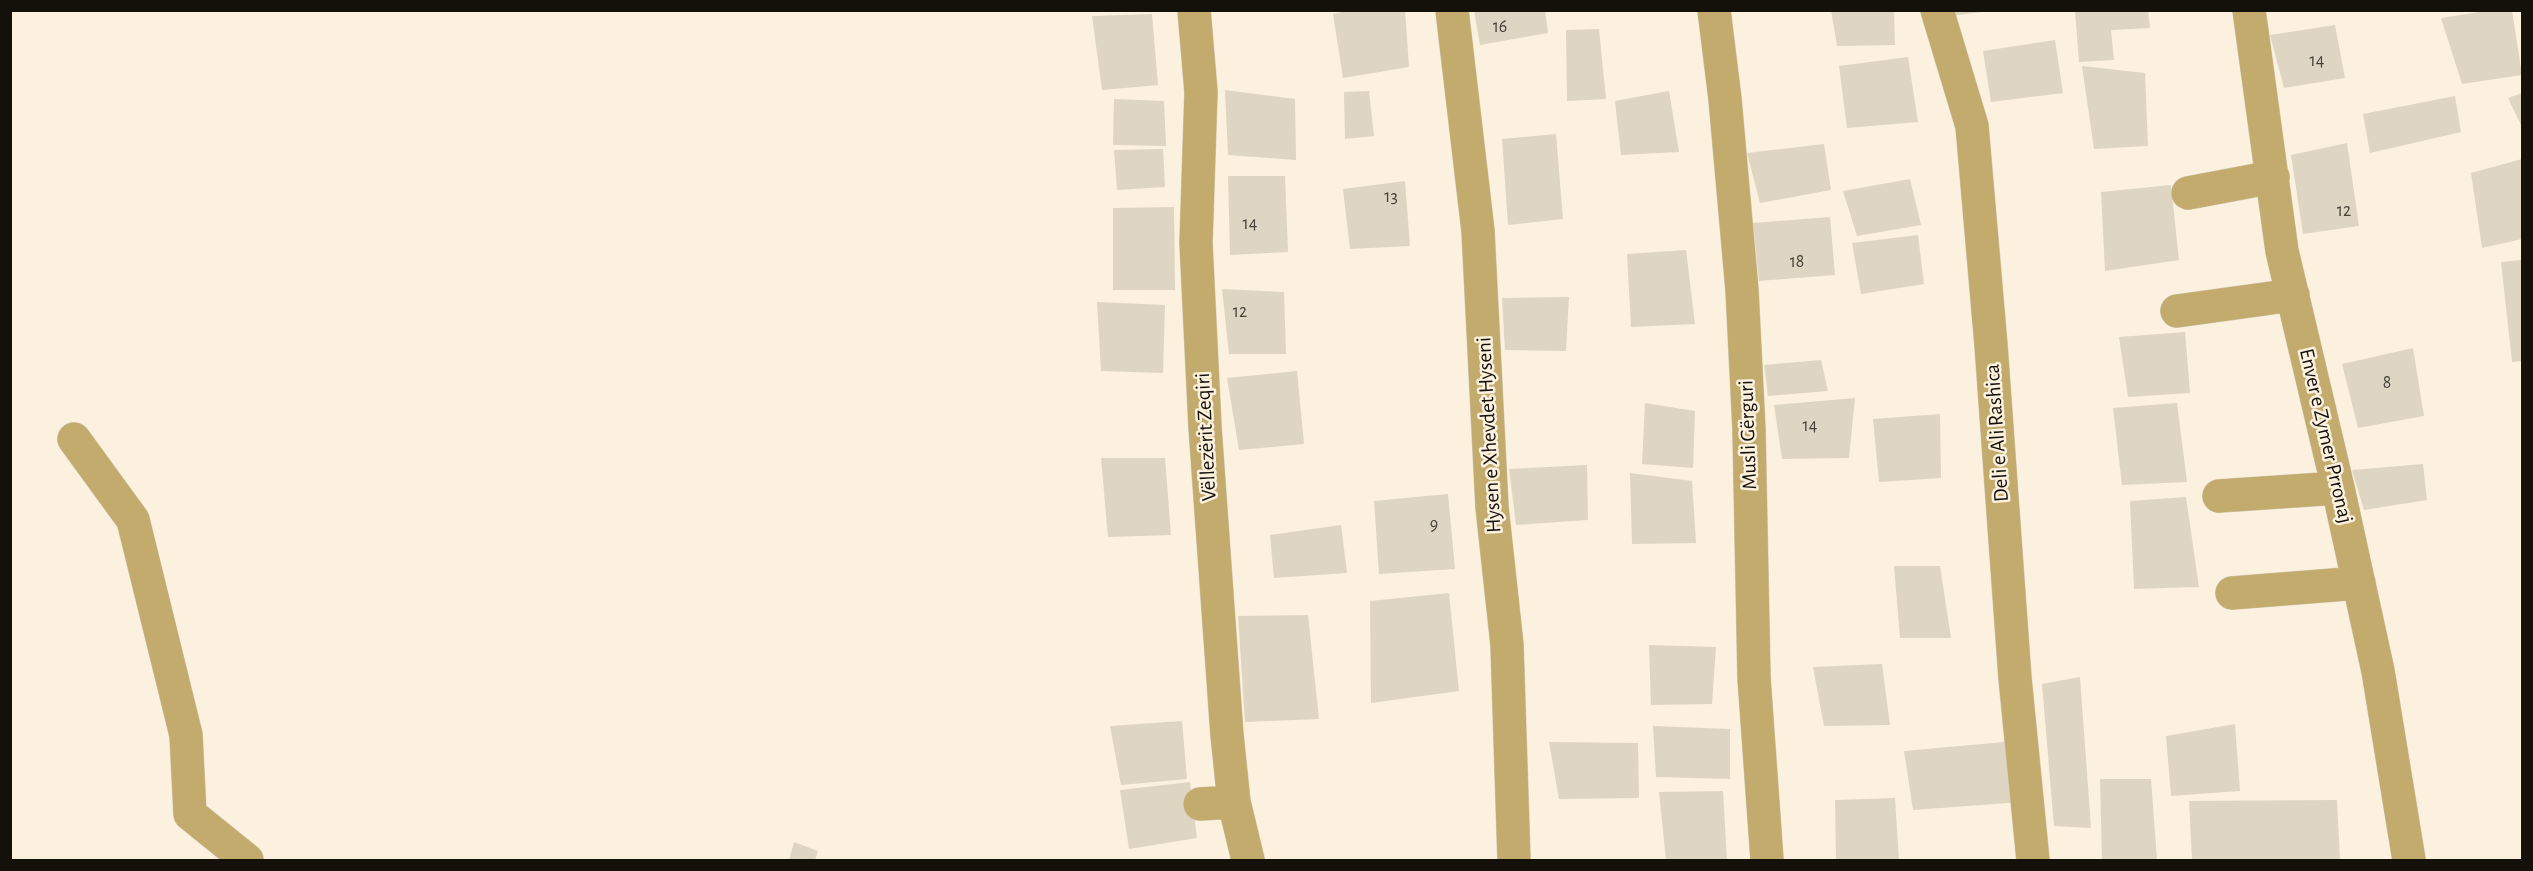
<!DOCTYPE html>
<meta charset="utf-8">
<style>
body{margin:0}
#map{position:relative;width:2533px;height:871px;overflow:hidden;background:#fbf1de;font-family:"Alegreya Sans",sans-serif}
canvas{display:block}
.frame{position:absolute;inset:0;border:12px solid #14110b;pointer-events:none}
</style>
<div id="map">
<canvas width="2533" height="871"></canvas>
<div class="frame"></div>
</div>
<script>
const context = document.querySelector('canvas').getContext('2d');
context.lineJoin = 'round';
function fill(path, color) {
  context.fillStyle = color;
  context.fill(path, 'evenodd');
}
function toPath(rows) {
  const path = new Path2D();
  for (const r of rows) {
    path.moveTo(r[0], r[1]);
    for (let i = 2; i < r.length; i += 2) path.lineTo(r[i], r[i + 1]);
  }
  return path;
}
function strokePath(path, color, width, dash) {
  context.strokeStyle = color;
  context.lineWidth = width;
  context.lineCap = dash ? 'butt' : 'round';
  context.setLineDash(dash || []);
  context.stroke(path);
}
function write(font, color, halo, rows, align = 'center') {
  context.font = font + ' "Alegreya Sans",sans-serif';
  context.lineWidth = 5;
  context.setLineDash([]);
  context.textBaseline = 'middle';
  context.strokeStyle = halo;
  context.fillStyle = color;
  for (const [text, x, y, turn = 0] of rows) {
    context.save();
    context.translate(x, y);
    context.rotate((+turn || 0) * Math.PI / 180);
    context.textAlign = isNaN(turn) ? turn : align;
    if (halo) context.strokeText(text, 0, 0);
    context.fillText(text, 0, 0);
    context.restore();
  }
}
fill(toPath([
 [1351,10,1405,10,1409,67,1343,78,1333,14],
 [1474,10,1545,10,1548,33,1480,45],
 [1831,10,1894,10,1895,45,1837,46],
 [1950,10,1981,10,1981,12,1951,16],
 [2084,10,2148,10,2150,28,2111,30,2114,60,2079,62,2075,12],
 [2492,10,2512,10,2522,75,2462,84,2441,18],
 [1152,14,1158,85,1102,90,1092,16],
 [2335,25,2345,78,2284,88,2270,35],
 [1599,29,1606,99,1567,101,1566,30],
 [2055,40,2063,93,1991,102,1983,51],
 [1908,57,1918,122,1847,128,1839,66],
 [2082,66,2145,73,2148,146,2094,149],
 [1225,90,1295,99,1296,160,1228,155],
 [1369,91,1374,136,1345,139,1344,92],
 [1669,91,1679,152,1621,155,1615,101],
 [2522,93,2522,127,2508,98],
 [2455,96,2461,132,2370,153,2363,114],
 [1114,99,1164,101,1166,146,1113,145],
 [1556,134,1563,219,1508,225,1502,139],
 [2347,143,2359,226,2303,234,2291,155],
 [1824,144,1831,190,1760,203,1747,153],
 [1163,149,1165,187,1117,190,1114,150],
 [2522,159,2522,239,2482,248,2471,173],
 [1228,176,1285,176,1288,252,1230,255],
 [1910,179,1921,225,1857,236,1843,191],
 [1405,181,1410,246,1350,249,1343,189],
 [2171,185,2179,260,2105,271,2101,192],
 [1174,207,1175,290,1113,290,1113,208],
 [1830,217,1835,275,1759,281,1753,223],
 [1918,235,1924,284,1861,294,1852,243],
 [1686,250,1695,324,1631,327,1627,254],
 [2522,260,2522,361,2512,362,2501,262],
 [1222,289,1284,292,1286,354,1229,354],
 [1569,297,1566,351,1505,350,1502,298],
 [1097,302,1165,305,1163,373,1101,371],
 [2185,332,2190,393,2128,397,2119,337],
 [2413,348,2424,416,2358,428,2342,364],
 [1821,360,1828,391,1768,396,1764,365],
 [1297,371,1304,444,1239,450,1227,378],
 [1855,398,1849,458,1782,459,1774,405],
 [1645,403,1695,411,1693,468,1642,464],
 [2177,403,2187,482,2122,485,2113,408],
 [1940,414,1941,478,1879,482,1873,419],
 [1101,458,1165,458,1171,535,1108,537],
 [2423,464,2427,500,2364,510,2352,470],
 [1587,465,1588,520,1516,525,1509,469],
 [1630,473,1692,481,1696,543,1632,544],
 [1448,494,1455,569,1379,574,1374,501],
 [2186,497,2199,587,2134,589,2130,501],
 [1341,525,1347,573,1274,578,1270,535],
 [1894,566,1940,566,1951,638,1900,638],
 [1449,593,1459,691,1371,703,1370,601],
 [1308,615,1319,719,1245,722,1238,616],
 [1649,645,1716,647,1712,704,1651,705],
 [1882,664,1890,725,1824,726,1813,667],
 [2080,677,2091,828,2054,826,2042,684],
 [1182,721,1187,779,1121,785,1110,726],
 [2235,724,2240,791,2171,796,2166,736],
 [1653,726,1730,729,1730,779,1656,777],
 [2015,741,2022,802,1913,810,1904,751],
 [1549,742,1638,743,1639,798,1559,799],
 [2100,779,2151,779,2157,860,2102,860],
 [1190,782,1197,838,1129,849,1120,790],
 [1723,791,1727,860,1666,860,1659,792],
 [1895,798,1899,860,1836,860,1835,800],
 [2337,800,2340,860,2192,860,2189,801],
 [794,842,818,851,815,860,789,860]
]), '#dfd5c3');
const street = toPath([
 [1194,10,1201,92,1196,243,1205,427,1227,735,1234,802,1248,860],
 [1452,10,1478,231,1492,507,1507,645,1514,860],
 [1714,10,1725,99,1742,290,1749,430,1754,678,1767,860],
 [1937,10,1972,126,1991,345,2015,678,2033,860],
 [2249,10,2282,251,2338,488,2378,671,2409,860],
 [2188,193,2273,177],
 [2177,311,2293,295],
 [74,439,133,520,186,735,190,814,247,860],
 [2219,496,2338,488],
 [2232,593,2359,583],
 [1200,804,1234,802]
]);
strokePath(street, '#d6cdbc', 34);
strokePath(street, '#c2ab6d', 33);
write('18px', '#474239', null, [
 ["16",1500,27],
 ["14",2317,61],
 ["13",1391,197],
 ["12",2344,211],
 ["14",1250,224],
 ["18",1797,262],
 ["12",1240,312],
 ["8",2387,383],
 ["14",1810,426],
 ["9",1434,525]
]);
write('21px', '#14110b', '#fbf1de', [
 ["Deli e Ali Rashica",1997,433,-94],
 ["Hysen e Xhevdet Hyseni",1489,435,-93],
 ["Musli Gërguri",1748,435,-92],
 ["Enver e Zymer Prronaj",2326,436,77],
 ["Vëllezërit Zeqiri",1206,437,-93]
]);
</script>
